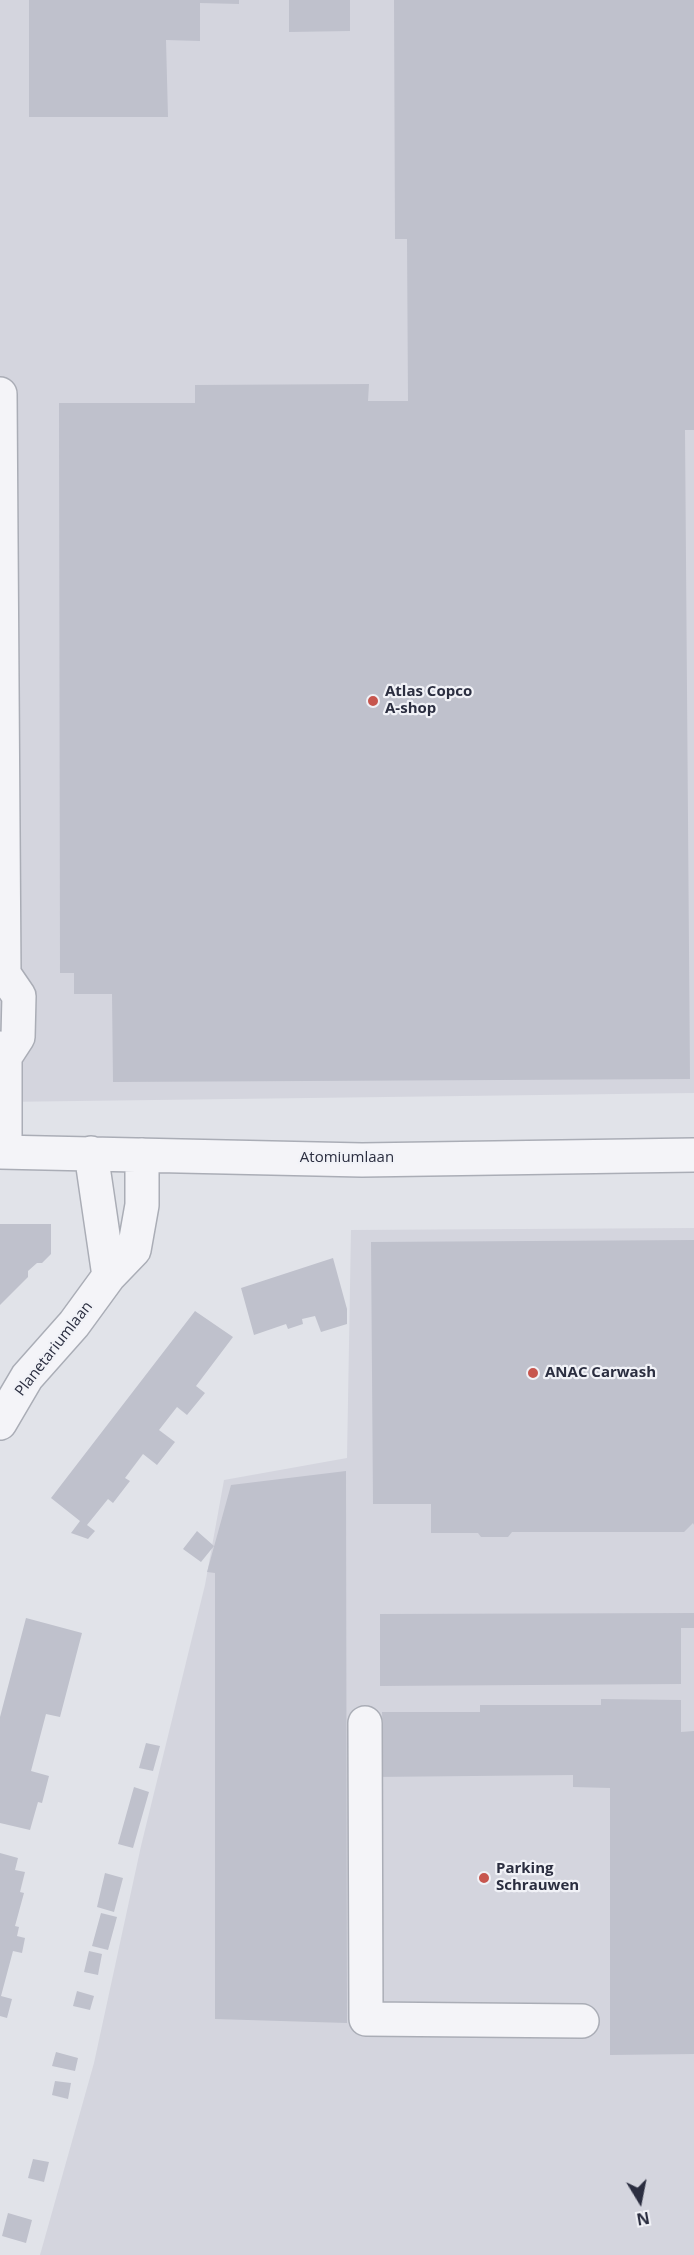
<!DOCTYPE html>
<style>
body{margin:0}
#map{position:relative;width:694px;height:2255px;overflow:hidden;background:#e1e3e9;font-family:"Open Sans",sans-serif}
canvas{display:block}
.north{position:absolute;left:610px;top:2171px;width:60px;height:60px;-webkit-text-stroke:4px #f1f2f7;paint-order:stroke;rotate:170deg;font-size:16px;font-weight:700;line-height:24px;text-align:center;color:#2b2e40}
.north::after{content:'';display:block;margin:auto;width:21px;height:27px;background:#2b2e40;clip-path:polygon(50% 0,100% 100%,50% 72%,0 100%)}
</style>
<div id="map">
<canvas width="694" height="2255"></canvas>
<div class="north">N</div>
</div>
<script>
const context = document.querySelector('canvas').getContext('2d');
context.lineJoin = 'round';
function fill(path, color) {
  context.fillStyle = color;
  context.fill(path, 'evenodd');
}
function toPath(rows) {
  const path = new Path2D();
  for (const r of rows) {
    path.moveTo(r[0], r[1]);
    for (let i = 2; i < r.length; i += 2) path.lineTo(r[i], r[i + 1]);
  }
  return path;
}
function strokePath(path, color, width, dash) {
  context.strokeStyle = color;
  context.lineWidth = width;
  context.lineCap = dash ? 'butt' : 'round';
  context.setLineDash(dash || []);
  context.stroke(path);
}
function write(font, color, halo, rows, align = 'center') {
  context.font = font + ' "Open Sans",sans-serif';
  context.lineWidth = 4.5;
  context.setLineDash([]);
  context.textBaseline = 'middle';
  context.strokeStyle = halo;
  context.fillStyle = color;
  for (const [text, x, y, turn = 0] of rows) {
    context.save();
    context.translate(x, y);
    context.rotate((+turn || 0) * Math.PI / 180);
    context.textAlign = isNaN(turn) ? turn : align;
    if (halo) context.strokeText(text, 0, 0);
    context.fillText(text, 0, 0);
    context.restore();
  }
}
fill(toPath([
 [0,0,694,0,694,1093,0,1102],
 [694,1228,694,2255,40,2255,94,2063,141,1846,205,1585,224,1480,347,1458,351,1230]
]), '#d4d5de');
fill(toPath([
 [29,0,239,0,239,4,200,3,200,41,166,40,168,117,29,117],
 [289,0,350,0,350,31,289,32],
 [394,0,694,0,694,430,685,430,690,1079,113,1082,112,994,74,994,74,973,60,973,59,403,195,403,195,385,369,384,368,401,408,401,407,239,395,239],
 [0,1224,51,1224,51,1254,42,1263,37,1263,28,1271,28,1277,0,1305],
 [694,1240,694,1525,693,1523,684,1532,512,1532,508,1537,481,1537,478,1533,431,1533,431,1504,373,1504,371,1242],
 [333,1258,347,1309,347,1324,321,1332,315,1316,302,1319,303,1324,288,1329,286,1324,254,1335,241,1288],
 [195,1311,233,1337,196,1386,205,1393,187,1415,177,1407,159,1430,175,1442,157,1465,143,1454,125,1478,130,1481,113,1503,108,1499,87,1525,95,1531,88,1539,71,1533,80,1521,51,1498],
 [346,1471,347,2023,215,2019,215,1573,207,1572,231,1485],
 [197,1531,214,1546,201,1562,183,1549],
 [694,1613,694,1628,681,1628,681,1684,380,1686,380,1614],
 [26,1618,82,1633,60,1717,46,1714,31,1771,49,1776,42,1803,38,1802,30,1830,0,1823,0,1717],
 [601,1699,681,1700,681,1732,694,1731,694,2054,610,2055,610,1788,573,1787,573,1775,373,1777,374,1734,383,1734,382,1712,480,1712,480,1705,601,1705],
 [146,1743,160,1746,153,1771,139,1768],
 [134,1787,149,1792,133,1848,118,1844],
 [0,1853,18,1858,15,1870,25,1872,20,1892,24,1893,15,1926,19,1927,17,1936,25,1938,22,1953,13,1951,1,1996,12,1999,7,2018,0,2016],
 [105,1873,123,1878,114,1912,97,1907],
 [101,1913,117,1917,108,1950,92,1946],
 [89,1951,102,1954,98,1975,84,1972],
 [77,1991,94,1996,90,2010,73,2006],
 [56,2052,78,2058,75,2071,52,2066],
 [55,2081,71,2083,68,2099,52,2095],
 [33,2159,49,2162,44,2182,28,2178],
 [8,2213,32,2220,26,2243,2,2236]
]), '#bfc1cc');
const minor = toPath([
 [0,394,4,974,19,996,18,1037,5,1057],
 [0,1048,5,1057,5,1152],
 [0,1152,362,1160,694,1155],
 [91,1153,109,1276],
 [0,1423,27,1377,74,1324,109,1276,134,1250,142,1205,142,1155],
 [365,1723,366,2019,582,2021]
]);
strokePath(minor, '#aaadb6', 36);
strokePath(minor, '#f4f4f8', 33);
for (const [x, y, r, color] of [
 [373,701,6,"#c7564e"],
 [533,1373,6,"#c7564e"],
 [484,1878,6,"#c7564e"]
]) {
  const dot = new Path2D();
  dot.arc(x, y, r, 0, 2 * Math.PI);
  context.fillStyle = color;
  context.fill(dot);
  strokePath(dot, '#f1f2f7', 2);
}
write('bold 15px', '#2b2e40', '#f1f2f7', [
 ["Atlas Copco",385,692],
 ["A-shop",385,709],
 ["ANAC Carwash",545,1373],
 ["Parking",496,1869],
 ["Schrauwen",496,1886]
], 'left');
write('15px', '#2b2e40', '#f1f2f7', [
 ["Atomiumlaan",347,1158],
 ["Planetariumlaan",54,1349,-52]
]);
</script>
